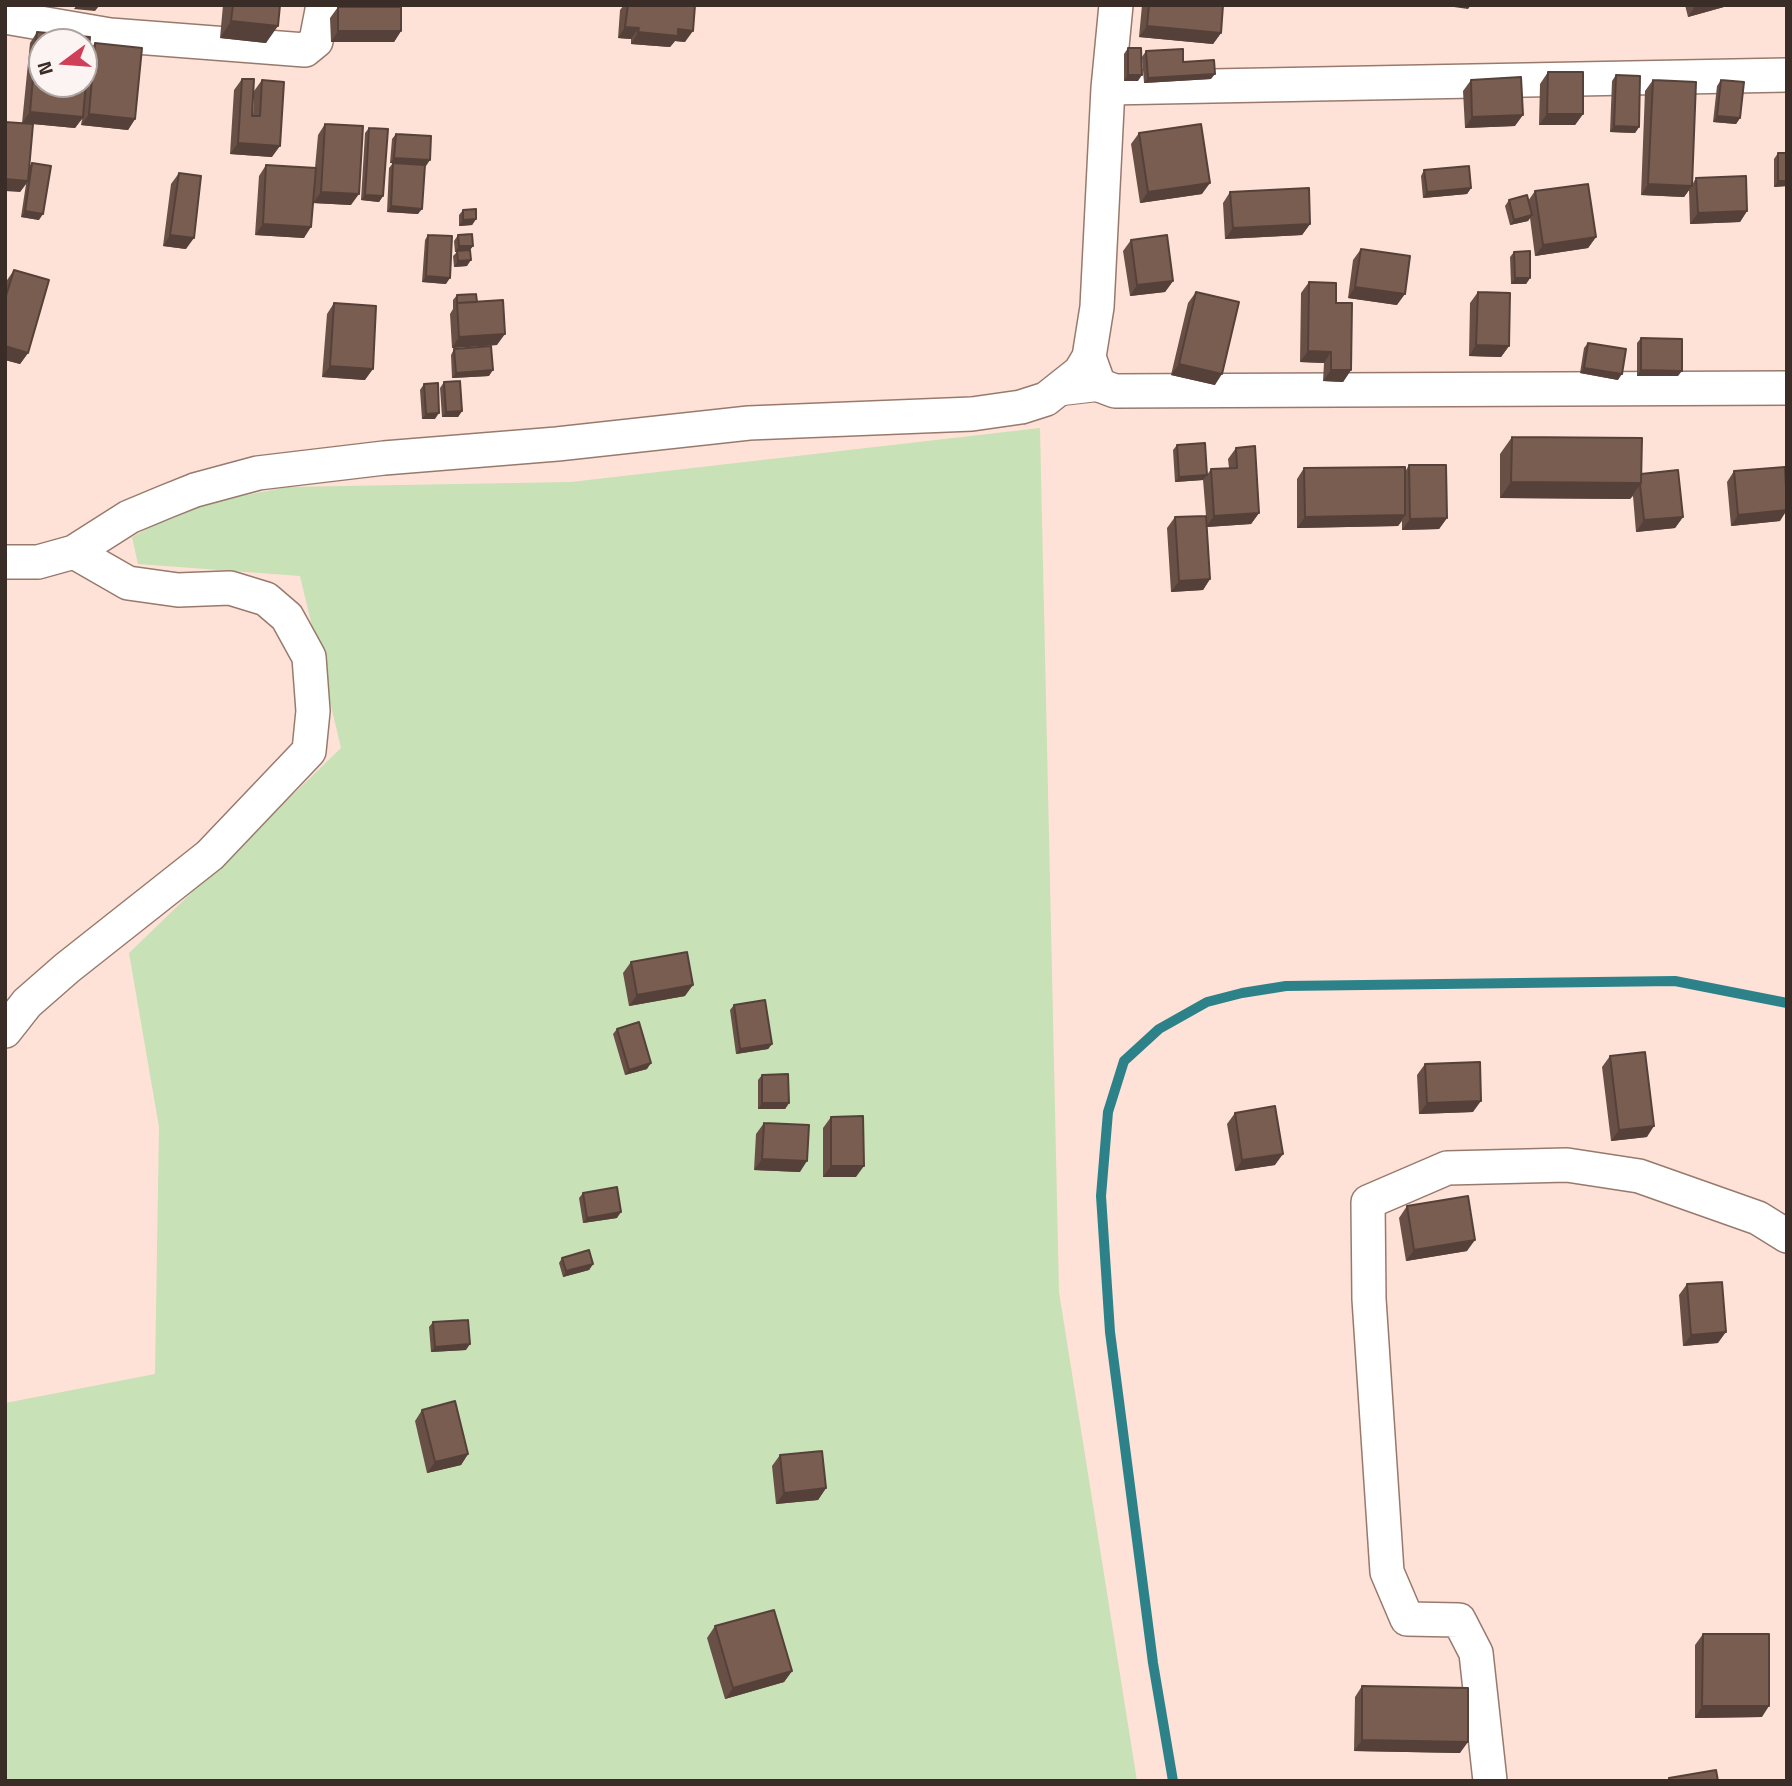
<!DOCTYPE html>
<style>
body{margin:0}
#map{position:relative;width:1792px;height:1786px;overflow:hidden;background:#fee2d7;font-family:"Titillium Web",sans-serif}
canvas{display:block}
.frame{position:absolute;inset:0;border:7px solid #3a2d28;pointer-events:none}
.north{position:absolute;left:28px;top:28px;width:70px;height:70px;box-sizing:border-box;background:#fbf4f2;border:2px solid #aea4a1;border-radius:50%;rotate:254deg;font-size:19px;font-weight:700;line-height:28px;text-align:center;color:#3a2d28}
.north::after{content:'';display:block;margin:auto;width:24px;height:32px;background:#cf3f58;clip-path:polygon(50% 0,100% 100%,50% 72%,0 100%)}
</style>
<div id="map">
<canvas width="1792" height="1786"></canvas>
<div class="frame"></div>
<div class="north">N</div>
</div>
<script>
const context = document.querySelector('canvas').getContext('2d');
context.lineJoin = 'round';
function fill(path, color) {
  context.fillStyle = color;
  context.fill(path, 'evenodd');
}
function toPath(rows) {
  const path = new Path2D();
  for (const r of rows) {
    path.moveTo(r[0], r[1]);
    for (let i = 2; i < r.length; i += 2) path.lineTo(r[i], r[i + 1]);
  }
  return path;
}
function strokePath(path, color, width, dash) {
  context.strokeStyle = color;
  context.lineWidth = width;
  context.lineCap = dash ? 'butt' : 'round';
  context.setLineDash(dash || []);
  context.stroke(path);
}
fill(toPath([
 [1040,428,1059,1292,1137,1781,5,1781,5,1403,155,1374,159,1127,129,953,341,748,300,576,138,564,132,537,189,506,288,487,571,482],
 [823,1128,856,1176,823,1177]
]), '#c8e1b6');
strokePath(toPath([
 [1173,1781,1153,1663,1110,1332,1101,1196,1108,1112,1124,1061,1159,1029,1207,1002,1242,993,1286,986,1675,981,1787,1003]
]), '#2d828a', 10);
const service = toPath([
 [1055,398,1106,392]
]);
const minor = toPath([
 [5,17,110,35,305,50,316,41,323,5],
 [1108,88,1787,75],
 [1089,357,1099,385,1115,391,1787,388],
 [5,562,38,562,74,552,129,517,165,502,195,490,258,473,384,458,557,444,749,423,972,414,1021,407,1046,399,1080,372,1089,357,1097,307,1108,88,1116,5],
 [5,1031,27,1003,67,968,210,855,309,751,313,711,309,657,287,617,266,599,230,588,178,590,128,583,74,552],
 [1490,1781,1476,1653,1459,1620,1407,1619,1387,1572,1369,1299,1368,1202,1447,1168,1567,1165,1639,1176,1758,1218,1787,1236]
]);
strokePath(service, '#987a6d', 18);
strokePath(minor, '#987a6d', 36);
strokePath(service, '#fff', 16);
strokePath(minor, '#fff', 33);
fill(toPath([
 [223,5,280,5,266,43,220,38],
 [364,5,392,5,401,31,394,42,331,42,330,18,338,7,364,7],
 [624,5,695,5,685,42,675,41,670,47,631,44,631,39,618,38,620,10],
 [1142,5,1223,5,1221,33,1213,44,1139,37],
 [1685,5,1731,5,1688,17],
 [37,32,88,53,95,43,135,119,128,130,81,125,82,119,75,128,33,124,29,167,32,163,39,220,21,217,26,184,20,192,22,123,30,43],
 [1128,48,1138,81,1124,81,1124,54],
 [1146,51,1183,62,1211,79,1144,83,1142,57],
 [1548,72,1583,114,1575,125,1539,125,1540,84],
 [1616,75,1639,127,1635,133,1610,132,1612,81],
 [242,79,252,116,253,116,254,91,262,80,272,157,230,154,234,90],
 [1471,80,1515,126,1465,128,1463,91],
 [1653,80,1692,185,1696,178,1747,211,1740,222,1690,224,1689,190,1684,197,1641,195,1645,91],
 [1721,80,1740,118,1736,124,1713,122,1717,86],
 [325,124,351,205,313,203,304,238,255,235,259,176,266,165,315,168,318,135],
 [369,128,383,196,379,202,361,200,365,133],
 [1139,133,1202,194,1140,203,1131,144],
 [396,134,426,166,425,166,418,214,387,212,389,168,393,163,390,163,392,139],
 [1778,153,1787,186,1774,187,1774,159],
 [1424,170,1471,188,1467,194,1423,198,1421,176],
 [179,173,186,249,163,246,171,184],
 [1535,191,1596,237,1588,248,1535,256,1530,218,1528,221,1510,225,1505,206,1509,200,1528,201],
 [1230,192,1310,224,1302,235,1225,239,1223,203],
 [463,210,476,219,472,225,459,226,459,215],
 [428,235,446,284,422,282,425,240],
 [458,235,473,246,470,250,467,266,454,267,453,256,457,252,455,252,454,241],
 [1131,240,1173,281,1165,292,1130,296,1123,251],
 [1361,249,1397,305,1348,298,1353,260],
 [1514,252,1530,278,1526,284,1511,284,1510,257],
 [14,270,28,353,20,364,5,360,5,283],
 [1309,282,1336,303,1351,370,1343,382,1323,381,1324,363,1300,362,1301,293],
 [1196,292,1215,385,1171,375,1188,303],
 [1478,292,1509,346,1501,357,1469,356,1470,303],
 [457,295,477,302,497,345,452,348,450,314,453,309,453,300],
 [334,303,365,380,322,377,327,314],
 [1641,338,1678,376,1637,376,1637,343],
 [1588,343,1618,380,1580,373,1584,348],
 [454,349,489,376,452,378,451,355],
 [444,382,462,411,458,417,442,417,440,388],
 [424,384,435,419,422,419,420,390],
 [1512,437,1641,474,1683,517,1675,528,1636,532,1633,496,1630,499,1500,498,1500,454],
 [1177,445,1207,475,1211,469,1229,468,1228,459,1236,448,1259,513,1251,524,1207,527,1210,579,1203,590,1171,592,1167,528,1175,517,1206,516,1203,480,1175,482,1173,450],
 [1409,465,1447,518,1439,529,1402,530,1402,521,1398,526,1297,528,1297,479,1304,468,1405,472],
 [1734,471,1780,521,1731,526,1727,482],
 [631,962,685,996,629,1006,623,973],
 [734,1005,772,1044,768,1049,736,1054,730,1010],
 [617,1029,647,1069,625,1075,613,1034],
 [1610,1056,1647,1137,1611,1141,1602,1067],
 [1425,1064,1473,1112,1419,1114,1417,1075],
 [762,1075,789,1103,785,1109,758,1109,758,1080],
 [1235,1113,1275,1165,1235,1171,1227,1124],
 [831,1117,856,1177,823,1177,823,1128],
 [764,1123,800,1172,754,1170,756,1134],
 [583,1193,617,1218,583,1223,579,1198],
 [1407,1206,1467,1251,1406,1261,1399,1218],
 [562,1258,593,1264,589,1270,563,1277,559,1263],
 [1687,1284,1718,1343,1683,1346,1679,1295],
 [433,1322,466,1350,431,1352,429,1327],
 [422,1410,468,1454,461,1465,427,1473,415,1421],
 [780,1455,826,1488,818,1500,776,1504,772,1466],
 [715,1626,792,1671,784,1682,725,1699,707,1638],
 [1703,1634,1762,1717,1695,1718,1695,1645],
 [1362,1686,1460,1753,1354,1751,1355,1697]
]), '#695046');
fill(toPath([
 [77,5,99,6,95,11,74,9],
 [1440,5,1471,5,1468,9],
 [1696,5,1731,5,1688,17],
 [231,21,278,26,266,43,220,38],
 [1147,26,1221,33,1213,44,1139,37],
 [625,27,639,28,631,39,618,38],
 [678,29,693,31,685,42,675,41,670,47,631,44,638,32],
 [338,31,401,31,394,42,331,42],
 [1215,74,1211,79,1144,83,1148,78],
 [1128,75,1142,75,1138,81,1124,81],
 [30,112,83,117,75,128,22,123],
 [89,114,135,119,128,130,81,125],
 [1547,114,1583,114,1575,125,1539,125],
 [1523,115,1515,126,1465,128,1472,117],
 [1717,116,1740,118,1736,124,1713,122],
 [1614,126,1639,127,1635,133,1610,132],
 [238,143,280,146,272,157,230,154],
 [394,158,430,160,426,166,390,163],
 [5,179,28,181,20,192,5,191],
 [1778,181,1787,181,1787,186,1774,187],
 [1210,183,1202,194,1140,203,1148,192],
 [1648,184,1692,186,1684,197,1641,195],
 [1471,188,1467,194,1423,198,1427,192],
 [321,192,359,194,351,205,313,203],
 [365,195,383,196,379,202,361,200],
 [391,206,422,209,418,214,387,212],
 [25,211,43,214,39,220,21,217],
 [1747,211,1740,222,1690,224,1698,213],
 [1532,215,1528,221,1510,225,1514,220],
 [476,219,472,225,459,226,463,220],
 [263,224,311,227,304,238,255,235],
 [1310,224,1302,235,1225,239,1233,228],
 [170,235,194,238,186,249,163,246],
 [1596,237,1588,248,1535,256,1543,245],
 [459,246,473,246,469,251,455,252],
 [471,260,467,266,454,267,458,261],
 [426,276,450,278,446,284,422,282],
 [1515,278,1530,278,1526,284,1511,284],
 [1173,281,1165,292,1130,296,1137,285],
 [1355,287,1405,294,1397,305,1348,298],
 [505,334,497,345,452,348,459,337],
 [1476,345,1509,346,1501,357,1469,356],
 [5,346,28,353,20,364,5,360],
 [1308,351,1331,352,1324,363,1300,362],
 [1179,364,1222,374,1215,385,1171,375],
 [330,366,373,369,365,380,322,377],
 [1584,368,1622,374,1618,380,1580,373],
 [493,370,489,376,452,378,456,373],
 [1331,370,1351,370,1343,382,1323,381],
 [1641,370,1682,371,1678,376,1637,376],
 [462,411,458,417,442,417,446,412],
 [439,413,435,419,422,419,426,414],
 [1207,475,1203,480,1175,482,1179,477],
 [1511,482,1641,483,1630,499,1500,498],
 [1787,510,1780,521,1731,526,1738,515],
 [1259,513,1251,524,1206,527,1214,516],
 [1405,515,1398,526,1297,528,1305,517],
 [1683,517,1675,528,1636,532,1644,520],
 [1447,518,1439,529,1402,530,1410,519],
 [1210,579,1203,590,1171,592,1179,581],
 [693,985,685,996,629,1006,637,995],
 [772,1044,768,1049,736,1054,740,1049],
 [651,1063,647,1069,625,1075,629,1070],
 [1481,1101,1473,1112,1419,1114,1427,1103],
 [762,1103,789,1103,785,1109,758,1109],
 [1654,1126,1647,1137,1611,1141,1619,1130],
 [1283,1154,1275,1165,1235,1171,1242,1160],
 [762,1159,807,1161,800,1172,754,1170],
 [831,1166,864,1166,856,1177,823,1177],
 [621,1212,617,1218,583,1223,587,1218],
 [1475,1240,1467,1251,1406,1261,1414,1250],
 [593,1264,589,1270,563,1277,566,1271],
 [1726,1332,1718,1343,1683,1346,1691,1335],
 [470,1344,466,1350,431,1352,435,1347],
 [468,1454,461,1465,427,1473,435,1462],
 [826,1488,818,1500,776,1504,784,1493],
 [792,1671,784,1682,725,1699,733,1688],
 [1702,1706,1769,1706,1762,1717,1695,1718],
 [1362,1740,1468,1742,1460,1753,1354,1751]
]), '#554139');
const building = toPath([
 [233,5,280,5,278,26,231,21,233,5],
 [368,5,392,5,392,7,368,7,368,5],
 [628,5,695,5,693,31,678,29,678,36,638,32,639,28,625,27,628,5],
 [1149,5,1223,5,1221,33,1147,26,1149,5],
 [338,7,401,7,401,31,338,31,338,7],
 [37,32,90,37,83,117,30,112,37,32],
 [42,42,84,42,84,84,42,84,42,42],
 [95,43,142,48,135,119,89,114,95,43],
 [1128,48,1141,48,1142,75,1128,75,1128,48],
 [1183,49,1183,62,1214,60,1215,74,1148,78,1146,51,1183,49],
 [1548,72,1583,72,1583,114,1547,114,1548,72],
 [1616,75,1640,76,1639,127,1614,126,1616,75],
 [1521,77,1523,115,1472,117,1471,80,1521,77],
 [242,79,254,79,252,116,260,116,262,80,284,82,280,146,238,143,242,79],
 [1653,80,1696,82,1692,186,1648,184,1653,80],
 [1721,80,1744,82,1740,118,1717,116,1721,80],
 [5,122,33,124,28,181,5,179,5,122],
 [325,124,363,126,359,194,321,192,325,124],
 [1201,124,1210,183,1148,192,1139,133,1201,124],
 [369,128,388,129,383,196,365,195,369,128],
 [396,134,431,136,430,160,394,158,396,134],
 [1778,153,1787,153,1787,181,1778,181,1778,153],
 [32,163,51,166,43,214,25,211,32,163],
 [393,163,425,165,422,209,391,206,393,163],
 [266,165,316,168,311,227,263,224,266,165],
 [1469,166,1471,188,1427,192,1424,170,1469,166],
 [179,173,201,176,194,238,170,235,179,173],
 [1746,176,1747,211,1698,213,1696,178,1746,176],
 [1588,184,1596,237,1543,245,1535,191,1588,184],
 [1309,188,1310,224,1233,228,1230,192,1309,188],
 [1527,195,1532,215,1514,220,1509,200,1527,195],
 [476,209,476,219,463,220,463,210,476,209],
 [472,234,473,246,459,246,458,235,472,234],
 [428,235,452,236,450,278,426,276,428,235],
 [1167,235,1173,281,1137,285,1131,240,1167,235],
 [1361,249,1410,256,1405,294,1355,287,1361,249],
 [470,250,471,260,458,261,457,251,470,250],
 [1530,251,1530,278,1515,278,1514,252,1530,251],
 [14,270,49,280,28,353,5,346,5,299,14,270],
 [1309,282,1336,283,1336,303,1352,303,1351,370,1331,370,1331,352,1308,351,1309,282],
 [1196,292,1239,302,1222,374,1179,364,1196,292],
 [1478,292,1510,293,1509,346,1476,345,1478,292],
 [476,294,477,302,457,303,457,295,476,294],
 [503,300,505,334,459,337,457,303,503,300],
 [334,303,376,306,373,369,330,366,334,303],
 [1641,338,1682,339,1682,371,1641,370,1641,338],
 [1588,343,1626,349,1622,374,1584,368,1588,343],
 [491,346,493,370,456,373,454,349,491,346],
 [460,381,462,411,446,412,444,382,460,381],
 [438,383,439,413,426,414,424,384,438,383],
 [1512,437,1642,438,1641,483,1511,482,1512,437],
 [1205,443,1207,475,1179,477,1177,445,1205,443],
 [1255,446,1259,513,1214,516,1211,469,1237,468,1236,448,1255,446],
 [1409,465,1446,465,1447,518,1410,519,1409,465],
 [1405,467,1405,515,1305,517,1304,468,1405,467],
 [1785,467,1787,510,1738,515,1734,471,1785,467],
 [1678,470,1683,517,1644,520,1640,485,1641,483,1641,474,1678,470],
 [1206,516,1210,579,1179,581,1175,517,1206,516],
 [687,952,693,985,637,995,631,962,687,952],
 [765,1000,772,1044,740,1049,734,1005,765,1000],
 [639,1022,651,1063,629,1070,617,1029,639,1022],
 [1645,1052,1654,1126,1619,1130,1610,1056,1645,1052],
 [1480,1062,1481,1101,1427,1103,1425,1064,1480,1062],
 [788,1074,789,1103,762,1103,762,1075,788,1074],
 [1275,1106,1283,1154,1242,1160,1235,1113,1275,1106],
 [863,1116,864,1166,831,1166,831,1117,863,1116],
 [764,1123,809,1125,807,1161,762,1159,764,1123],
 [617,1187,621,1212,587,1218,583,1193,617,1187],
 [1468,1196,1475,1240,1414,1250,1407,1206,1468,1196],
 [589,1250,593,1264,566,1271,562,1258,589,1250],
 [1722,1282,1726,1332,1691,1335,1687,1284,1722,1282],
 [468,1320,470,1344,435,1347,433,1322,468,1320],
 [455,1401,468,1454,435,1462,422,1410,455,1401],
 [822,1451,826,1488,784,1493,780,1455,822,1451],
 [774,1610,792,1671,733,1688,715,1626,774,1610],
 [1703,1634,1769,1634,1769,1706,1702,1706,1703,1634],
 [1362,1686,1468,1688,1468,1742,1362,1740,1362,1686],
 [1716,1770,1718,1781,1669,1781,1669,1778,1716,1770]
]);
fill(building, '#7a5d51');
strokePath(building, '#554139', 2);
</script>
